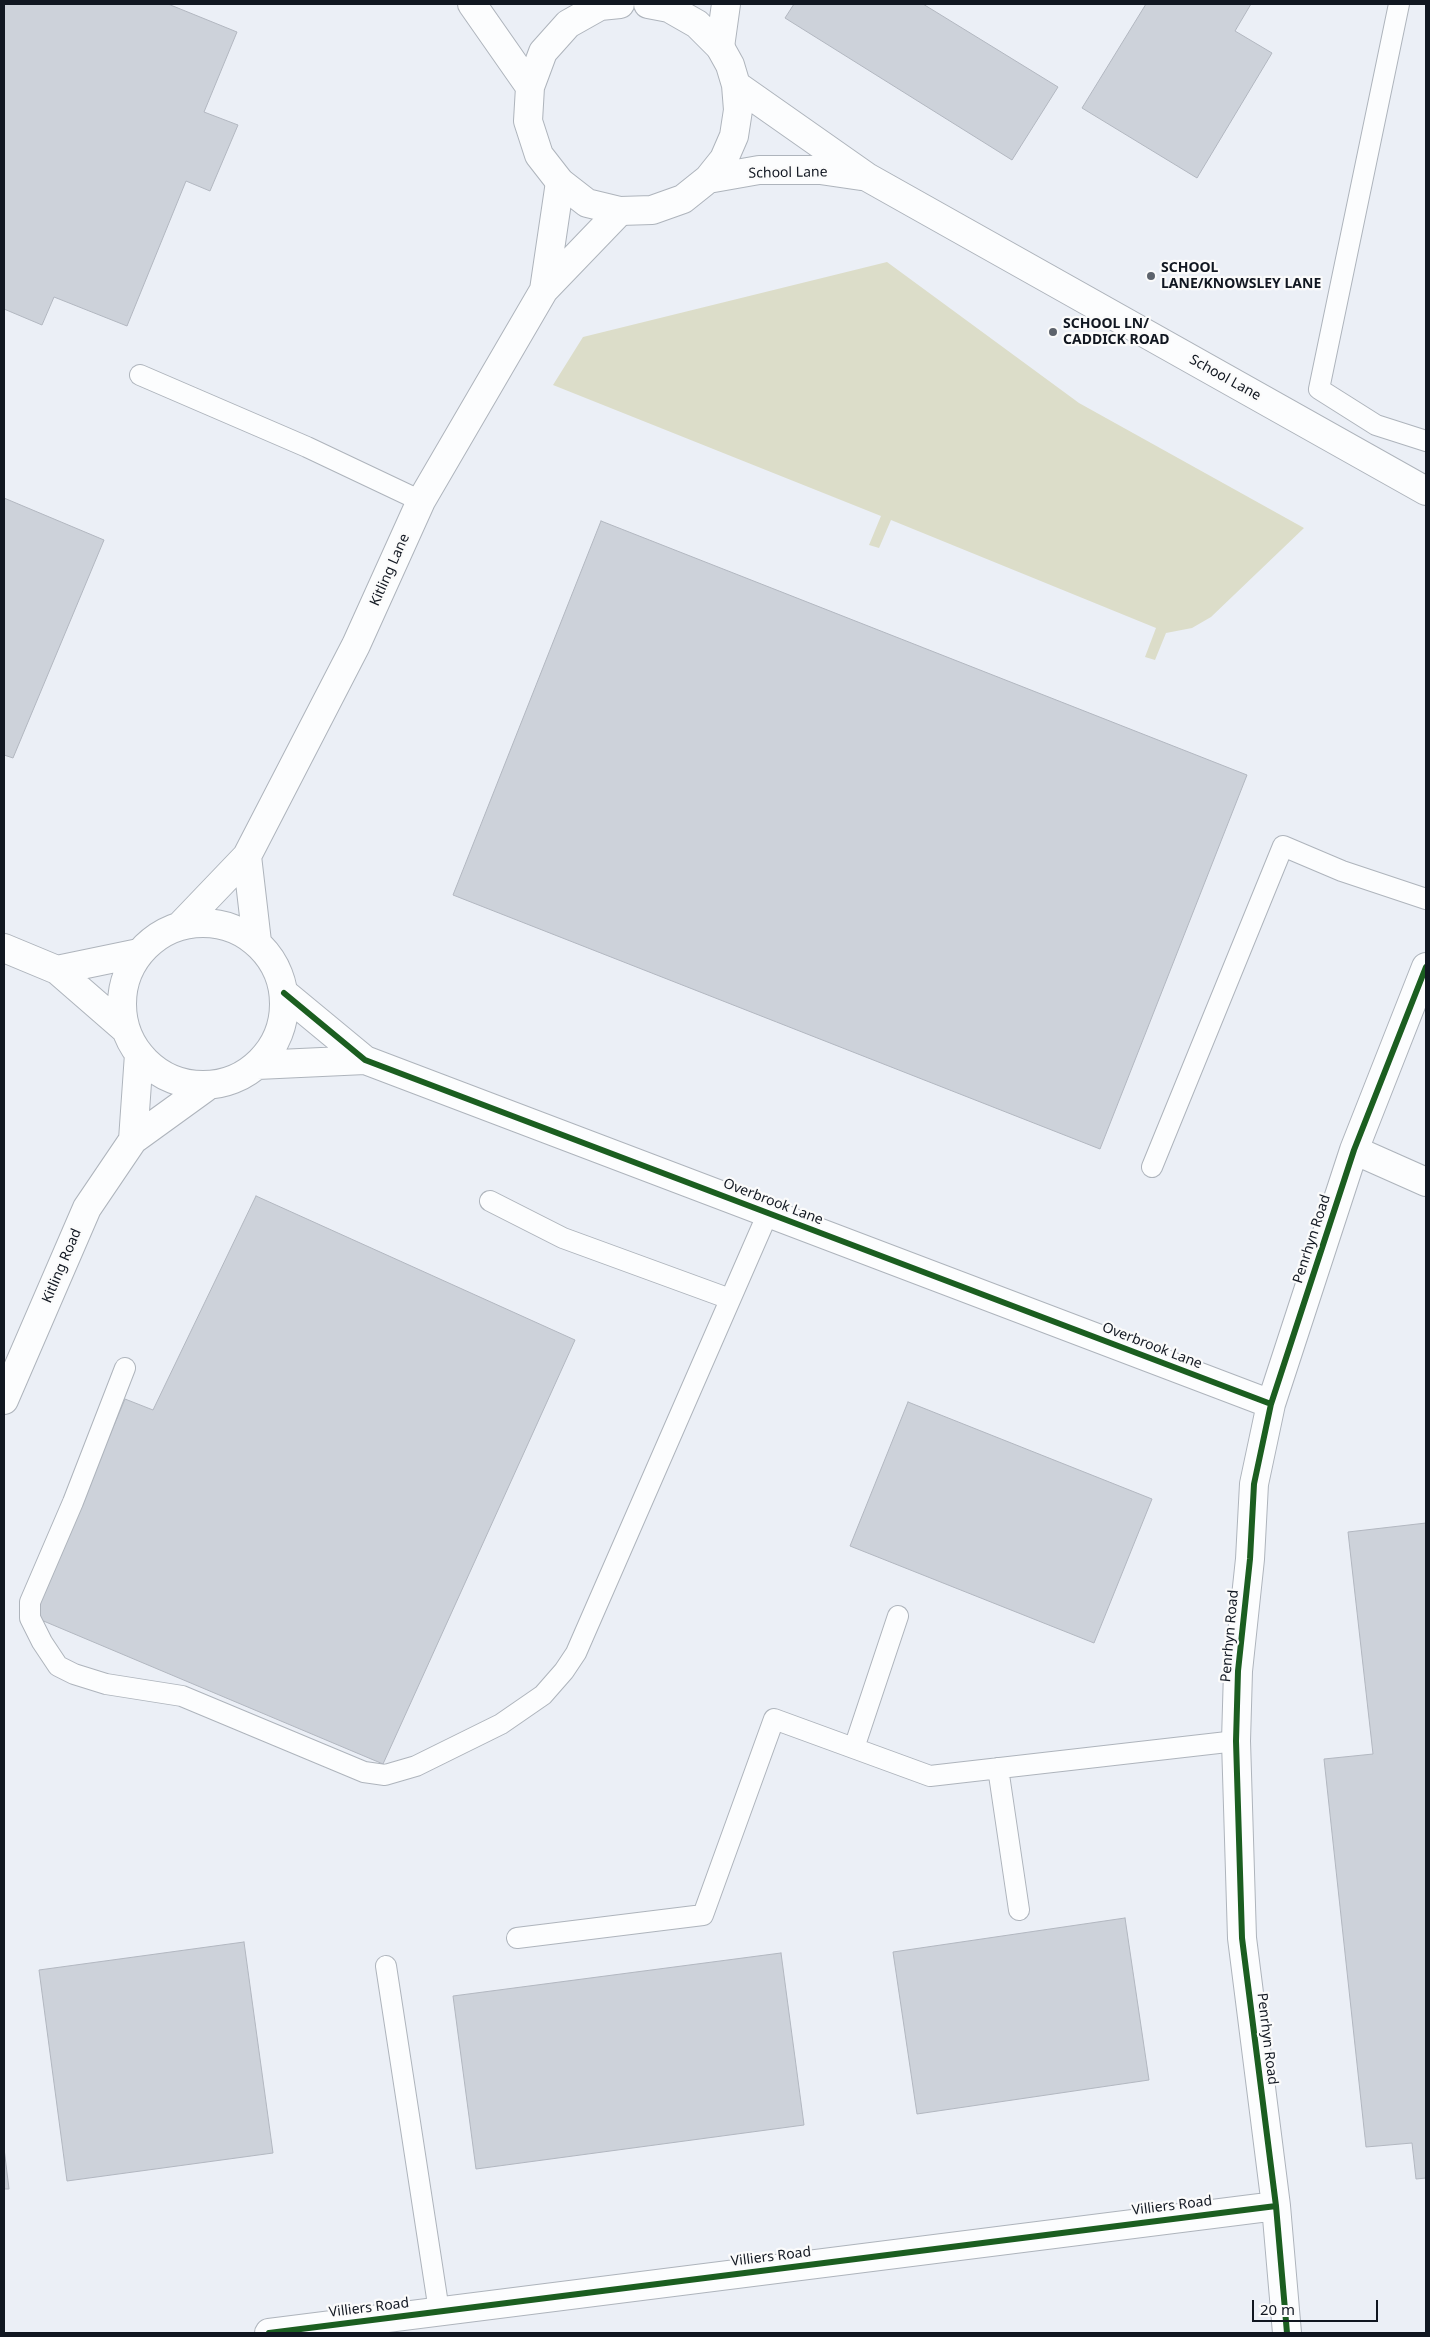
<!DOCTYPE html>
<style>
body{margin:0}
#map{position:relative;width:1430px;height:2337px;overflow:hidden;background:#ebeff6;font-family:"Noto Sans",sans-serif}
canvas{display:block}
.frame{position:absolute;inset:0;border:5px solid #111721;pointer-events:none}
.scale{position:absolute;left:1252px;top:2300px;width:126px;height:22px;box-sizing:border-box;border:2px solid #111721;border-top:0;padding-left:6px;font-size:15px;line-height:18px;white-space:nowrap;color:#111721;-webkit-text-stroke:4px #fbfbfb;paint-order:stroke}
</style>
<div id="map">
<canvas width="1430" height="2337"></canvas>
<div class="frame"></div>
<div class="scale">20 m</div>
</div>
<script>
const context = document.querySelector('canvas').getContext('2d');
context.lineJoin = 'round';
function fill(path, color) {
  context.fillStyle = color;
  context.fill(path, 'evenodd');
}
function toPath(rows) {
  const path = new Path2D();
  for (const r of rows) {
    if (r.length === 3) {
      path.moveTo(r[0] + r[2], r[1]);
      path.arc(r[0], r[1], r[2], 0, 2 * Math.PI);
      continue;
    }
    path.moveTo(r[0], r[1]);
    for (let i = 2; i < r.length; i += 2) path.lineTo(r[i], r[i + 1]);
  }
  return path;
}
function strokePath(path, color, width, dash) {
  context.strokeStyle = color;
  context.lineWidth = width;
  context.lineCap = dash ? 'butt' : 'round';
  context.setLineDash(dash || []);
  context.stroke(path);
}
function write(font, color, halo, rows, align = 'center') {
  context.font = font + ' "Noto Sans",sans-serif';
  context.lineWidth = 4.5;
  context.setLineDash([]);
  context.textBaseline = 'middle';
  context.strokeStyle = halo;
  context.fillStyle = color;
  for (const [text, x, y, turn = 0] of rows) {
    context.save();
    context.translate(x, y);
    context.rotate((+turn || 0) * Math.PI / 180);
    context.textAlign = isNaN(turn) ? turn : align;
    if (halo) context.strokeText(text, 0, 0);
    context.fillText(text, 0, 0);
    context.restore();
  }
}
fill(toPath([
 [887,262,1079,403,1304,528,1211,617,1192,628,1166,633,1155,660,1145,657,1156,628,891,520,879,548,869,545,881,516,553,385,583,337]
]), '#dcddc9');
const building = toPath([
 [4,4,168,4,237,32,204,112,238,125,210,191,186,181,127,326,54,297,42,325,4,309,4,4],
 [794,4,923,4,1058,87,1012,160,785,18,794,4],
 [1146,4,1251,4,1235,31,1272,53,1197,178,1082,108,1146,4],
 [4,498,104,540,13,758,4,755,4,498],
 [601,521,1247,775,1100,1149,453,895,601,521],
 [256,1196,575,1340,383,1764,34,1617,125,1399,153,1410,256,1196],
 [908,1402,1152,1499,1094,1643,850,1546,908,1402],
 [1426,1523,1426,2178,1416,2179,1412,2143,1366,2147,1324,1759,1373,1754,1348,1532,1426,1523],
 [1125,1918,1149,2080,917,2114,893,1952,1125,1918],
 [244,1942,273,2153,67,2181,39,1970,244,1942],
 [781,1953,804,2125,476,2169,453,1996,781,1953],
 [4,2148,9,2189,4,2189,4,2148]
]);
fill(building, '#cdd2da');
strokePath(building, '#b2b7c0', 1);
const service = toPath([
 [1399,4,1319,389,1376,425,1426,441],
 [140,375,307,447,421,501],
 [1152,1167,1283,846,1342,871,1426,899],
 [490,1201,563,1238,730,1299],
 [125,1368,73,1502,30,1602,30,1618,42,1642,58,1666,74,1674,106,1684,182,1696,364,1772,385,1775,416,1766,501,1724,543,1695,564,1671,576,1653,768,1213],
 [854,1748,898,1616],
 [998,1768,1019,1910],
 [517,1938,703,1915,774,1719,930,1776,1236,1741],
 [386,1966,439,2311]
]);
const minor = toPath([
 [720,47,726,4],
 [544,290,560,182],
 [247,856,257,942],
 [203,1004,81],
 [180,926,247,856,356,645,421,501,544,290,620,211],
 [4,948,57,970,126,1030],
 [57,970,139,953],
 [284,993,365,1060,1271,1404],
 [257,1065,365,1060],
 [133,1140,139,1054],
 [1354,1150,1426,1182],
 [4,1400,87,1208,133,1140,209,1085],
 [269,2333,1276,2206],
 [1287,2333,1276,2206,1242,1938,1236,1741,1238,1671,1250,1559,1254,1484,1271,1404,1354,1150,1426,967]
]);
const secondary = toPath([
 [472,4,530,87],
 [620,4,600,6,568,24,543,52,530,87,528,121,539,155,560,182,587,203,620,211,652,210,683,199,708,179,724,159,734,136,738,110,736,85,730,65,720,47,697,24,669,8,648,4],
 [736,85,867,177,1426,491],
 [708,179,759,170,820,170,861,176]
]);
strokePath(service, '#aeb4bc', 22);
strokePath(minor, '#aeb4bc', 30);
strokePath(secondary, '#aeb4bc', 30);
strokePath(service, '#fcfdfe', 20);
strokePath(minor, '#fcfdfe', 28);
strokePath(secondary, '#fcfdfe', 28);
strokePath(toPath([
 [284,993,365,1060,1271,1404],
 [269,2333,1276,2206],
 [1287,2333,1276,2206,1242,1938,1236,1741,1238,1671,1250,1559,1254,1484,1271,1404,1354,1150,1426,967]
]), '#1b5e20', 6);
for (const [x, y, r, color] of [
 [1151,276,5,"#5d636c"],
 [1053,332,5,"#5d636c"]
]) {
  const dot = new Path2D();
  dot.arc(x, y, r, 0, 2 * Math.PI);
  context.fillStyle = color;
  context.fill(dot);
  strokePath(dot, '#fbfbfb', 2);
}
write('14px', '#111721', '#fbfbfb', [
 ["School Lane",788,173,-1],
 ["School Lane",1225,378,29],
 ["Kitling Lane",390,570,-66],
 ["Overbrook Lane",773,1202,21],
 ["Penrhyn Road",1312,1239,-72],
 ["Kitling Road",62,1266,-67],
 ["Overbrook Lane",1152,1346,21],
 ["Penrhyn Road",1230,1636,-85],
 ["Penrhyn Road",1267,2039,83],
 ["Villiers Road",1172,2206,-7],
 ["Villiers Road",771,2257,-7],
 ["Villiers Road",369,2308,-7]
]);
write('bold 14px', '#111721', '#fbfbfb', [
 ["SCHOOL",1161,268],
 ["LANE/KNOWSLEY LANE",1161,284],
 ["SCHOOL LN/",1063,324],
 ["CADDICK ROAD",1063,340]
], 'left');
</script>
